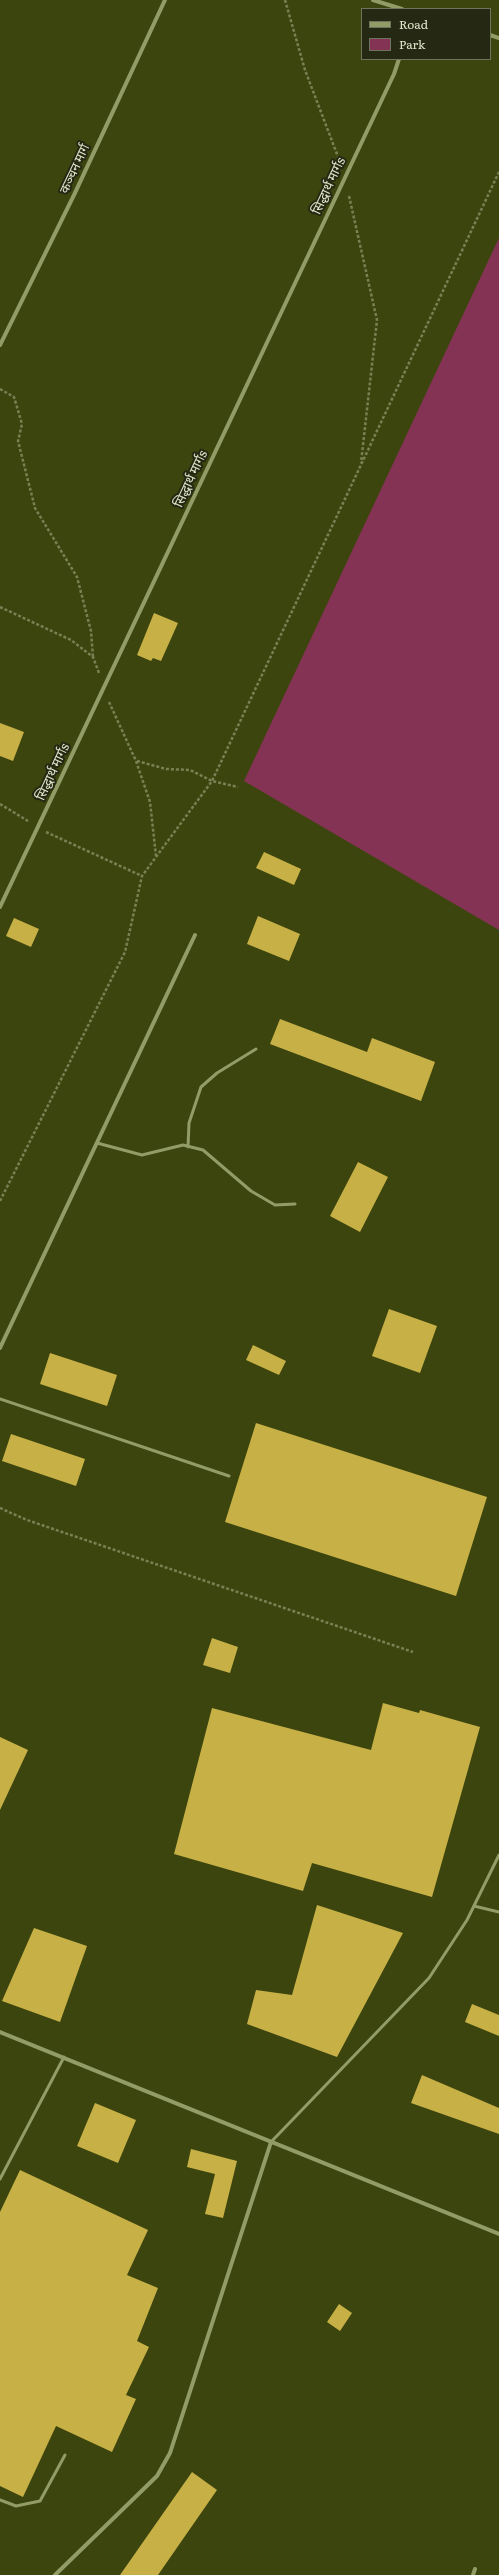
<!DOCTYPE html>
<meta charset="utf-8">
<style>
body{margin:0}
#map{position:relative;width:499px;height:2575px;overflow:hidden;background:#3d450f;font-family:Literata,serif}
canvas{display:block}
.legend{position:absolute;left:361px;top:8px;width:130px;height:52px;box-sizing:border-box;background:#252913;border:1px solid #6f745c;margin:0;padding:5px 7px;list-style:none;font-size:12px;color:#dfe5c9}
.legend li{display:flex;align-items:center;gap:8px;height:20px}
.legend b{width:20px;border:1px solid #6f745c}
</style>
<div id="map">
<canvas width="499" height="2575"></canvas>
<ul class="legend">
<li><b style="height:5px;background:#919c66"></b>Road</li>
<li><b style="height:11px;background:#843354"></b>Park</li>
</ul>
</div>
<script>
const context = document.querySelector('canvas').getContext('2d');
context.lineJoin = 'round';
function fill(path, color) {
  context.fillStyle = color;
  context.fill(path, 'evenodd');
}
function toPath(rows) {
  const path = new Path2D();
  for (const r of rows) {
    path.moveTo(r[0], r[1]);
    for (let i = 2; i < r.length; i += 2) path.lineTo(r[i], r[i + 1]);
  }
  return path;
}
function strokePath(path, color, width, dash) {
  context.strokeStyle = color;
  context.lineWidth = width;
  context.lineCap = dash ? 'butt' : 'round';
  context.setLineDash(dash || []);
  context.stroke(path);
}
function write(font, color, halo, rows, align = 'center') {
  context.font = font + ' Literata,"Noto Sans Devanagari",serif';
  context.lineWidth = 4;
  context.setLineDash([]);
  context.textBaseline = 'middle';
  context.strokeStyle = halo;
  context.fillStyle = color;
  for (const [text, x, y, turn = 0] of rows) {
    context.save();
    context.translate(x, y);
    context.rotate((+turn || 0) * Math.PI / 180);
    context.textAlign = isNaN(turn) ? turn : align;
    if (halo) context.strokeText(text, 0, 0);
    context.fillText(text, 0, 0);
    context.restore();
  }
}
fill(toPath([
 [499,238,499,930,244,781]
]), '#843354');
fill(toPath([
 [154,613,178,623,161,661,153,658,151,661,137,655],
 [0,723,24,732,13,761,0,756],
 [264,852,301,869,294,885,256,868],
 [258,916,300,934,289,961,247,944],
 [14,918,39,929,31,947,6,936],
 [280,1019,367,1052,372,1038,435,1062,421,1101,270,1044],
 [358,1162,388,1177,360,1232,330,1216],
 [389,1309,437,1326,420,1373,372,1356],
 [253,1345,286,1361,279,1375,246,1360],
 [50,1353,117,1375,107,1406,40,1384],
 [256,1423,487,1497,456,1596,225,1522],
 [11,1434,85,1459,76,1486,2,1461],
 [212,1638,238,1647,230,1673,203,1665],
 [383,1703,419,1713,420,1710,480,1727,432,1897,312,1863,303,1891,174,1854,212,1708,371,1750],
 [0,1737,28,1750,0,1810],
 [317,1905,403,1933,337,2057,247,2024,256,1990,292,1995],
 [34,1928,87,1946,60,2022,2,2001],
 [472,2004,499,2015,499,2036,465,2022],
 [422,2075,499,2108,499,2134,411,2103],
 [95,2103,136,2120,118,2163,77,2146],
 [191,2149,237,2161,223,2218,205,2214,215,2174,187,2167],
 [20,2170,148,2230,127,2275,158,2288,137,2341,149,2347,126,2395,136,2399,112,2452,56,2426,23,2497,0,2486,0,2212],
 [339,2304,352,2313,340,2331,327,2322],
 [192,2472,217,2490,158,2575,120,2575]
]), '#c7b146');
strokePath(toPath([
 [285,0,305,70,340,162],
 [349,196,377,320,361,463],
 [0,389,14,397,22,424,18,441,35,508,77,577,91,631,93,657],
 [0,607,71,640,93,657,99,673],
 [109,702,136,761,150,802,156,856],
 [137,761,166,769,190,770,212,781,238,787],
 [0,804,28,821],
 [46,832,142,876],
 [0,1201,125,952,142,876,212,781,499,172],
 [0,1508,27,1520,413,1652]
]), '#798154', 2.5, [3, 2]);
strokePath(toPath([
 [97,1143,142,1155,183,1145,203,1150,251,1191,275,1205,295,1204],
 [188,1147,189,1123,201,1087,217,1073,256,1049],
 [0,1399,229,1476],
 [474,1906,499,1912],
 [271,2142,429,1978,467,1920,499,1855],
 [0,2179,64,2057],
 [0,2500,16,2506,40,2501,65,2455]
]), '#919c66', 3);
strokePath(toPath([
 [373,0,402,9],
 [490,35,499,38],
 [0,345,74,195,165,0],
 [0,907,394,74,399,59],
 [0,1348,195,935],
 [0,2032,499,2234],
 [55,2575,157,2476,170,2453,271,2142],
 [473,2575,475,2569]
]), '#919c66', 4);
write('13px', '#dfe5c9', '#252913', [
 ["कञ्चन मार्ग",75,169,-65],
 ["सिद्धार्थ मार्गs",329,186,-65],
 ["सिद्धार्थ मार्गs",191,479,-65],
 ["सिद्धार्थ मार्गs",53,772,-65]
]);
</script>
